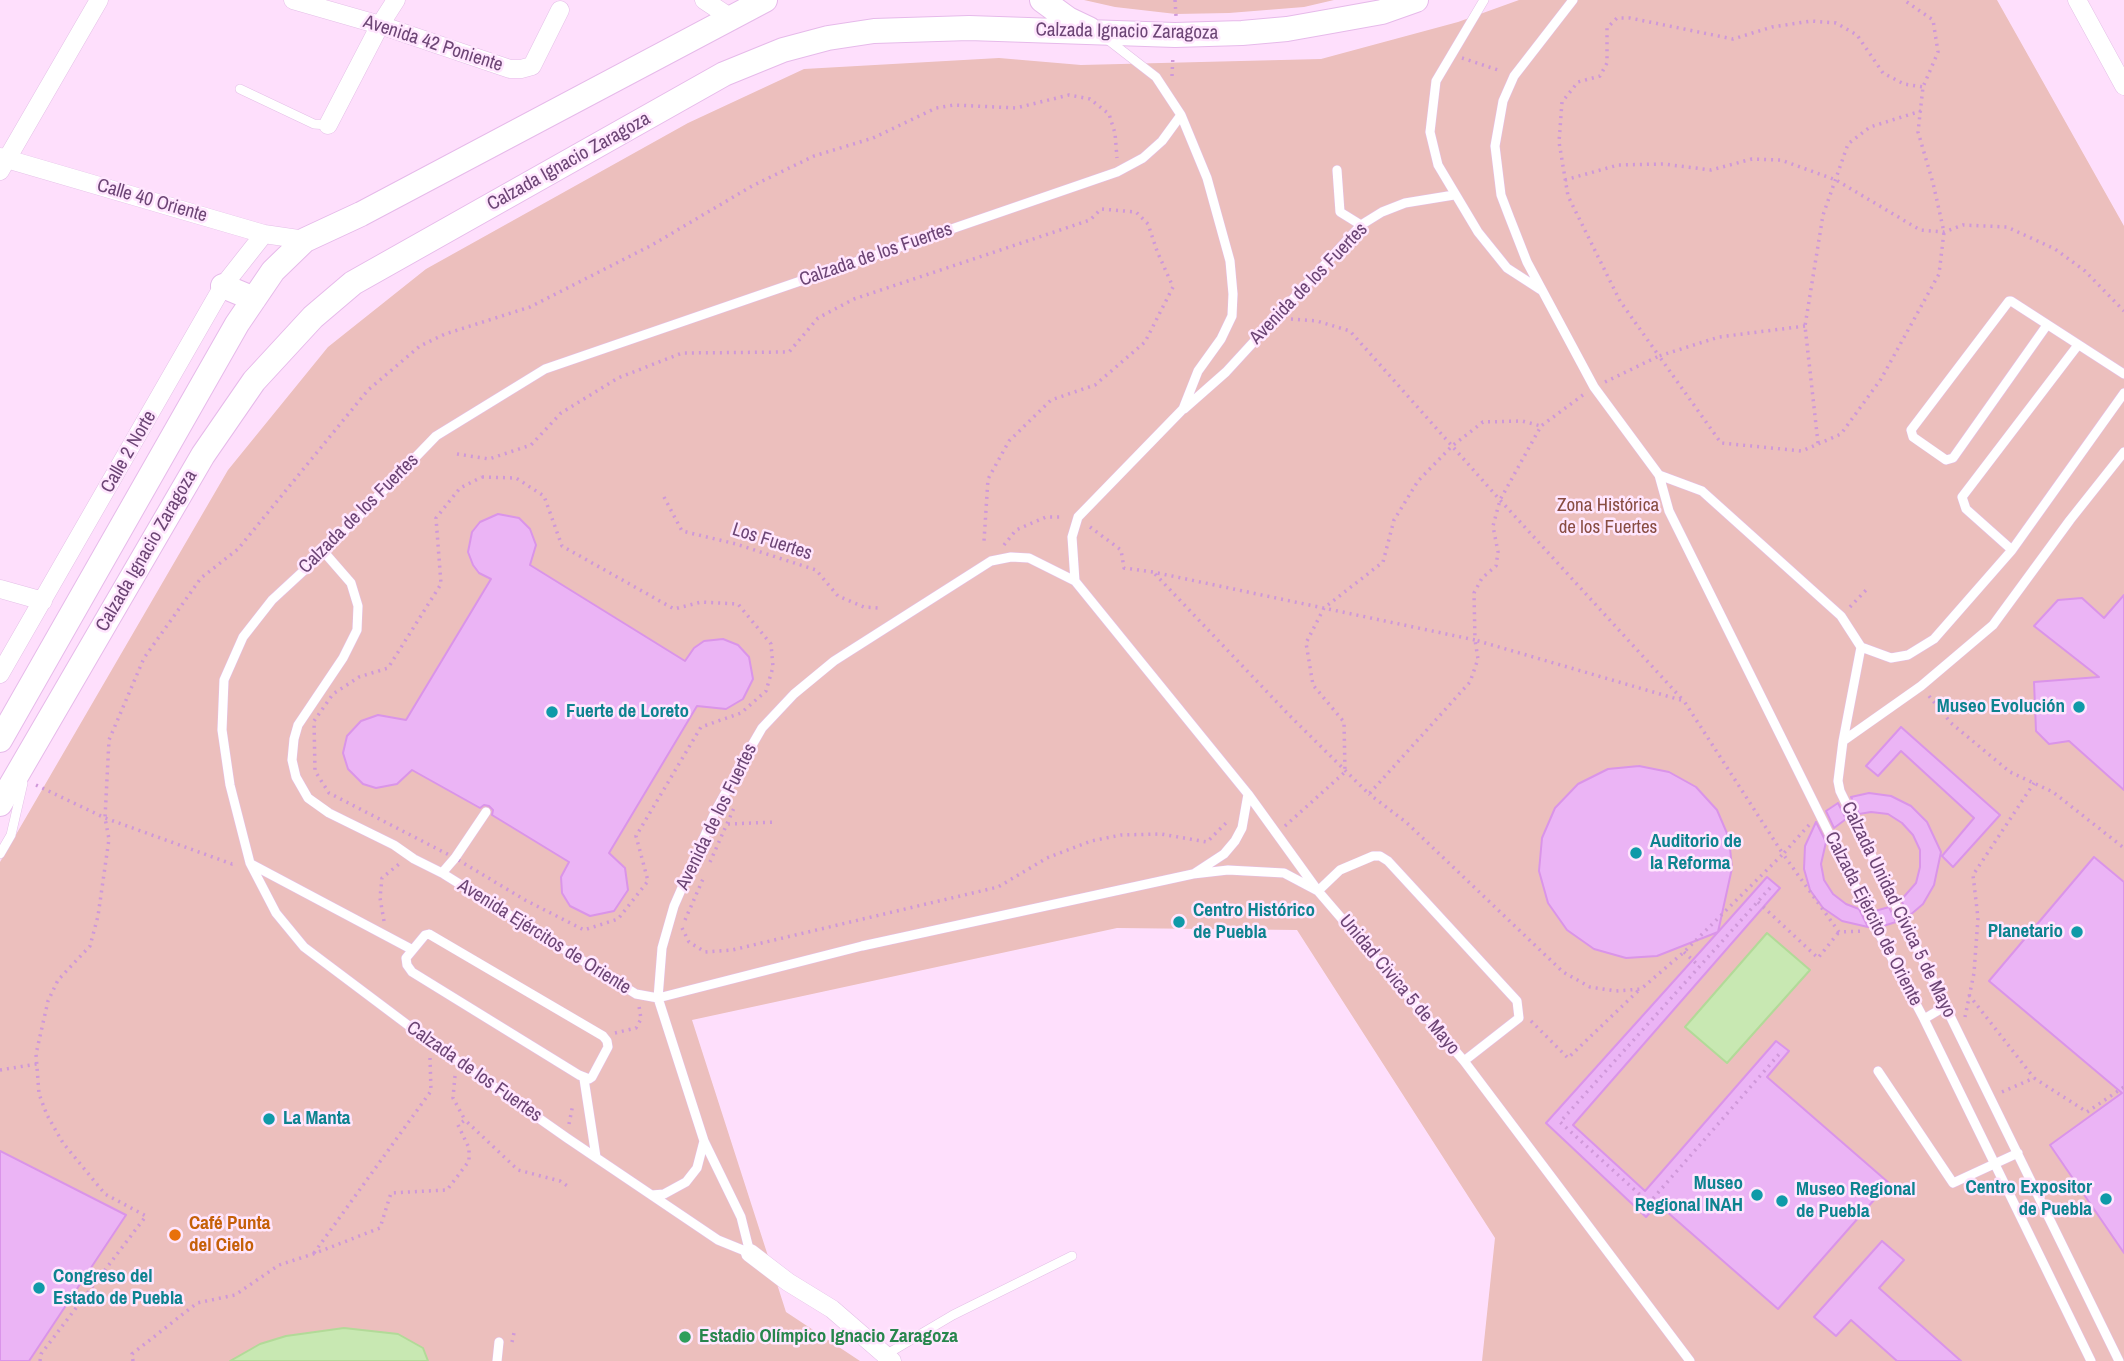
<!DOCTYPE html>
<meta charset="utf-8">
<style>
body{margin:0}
canvas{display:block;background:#fedffc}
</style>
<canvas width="2124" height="1361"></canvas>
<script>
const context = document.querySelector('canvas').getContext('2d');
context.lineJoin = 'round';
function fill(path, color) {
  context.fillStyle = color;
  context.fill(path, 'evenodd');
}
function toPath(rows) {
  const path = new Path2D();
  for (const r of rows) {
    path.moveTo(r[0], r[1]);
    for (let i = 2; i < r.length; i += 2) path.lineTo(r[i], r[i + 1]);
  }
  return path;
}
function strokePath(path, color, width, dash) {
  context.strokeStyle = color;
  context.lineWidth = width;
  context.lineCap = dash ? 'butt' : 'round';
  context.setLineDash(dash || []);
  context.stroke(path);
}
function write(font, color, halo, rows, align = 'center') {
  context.font = font + ' "Archivo Narrow",sans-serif';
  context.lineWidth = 5;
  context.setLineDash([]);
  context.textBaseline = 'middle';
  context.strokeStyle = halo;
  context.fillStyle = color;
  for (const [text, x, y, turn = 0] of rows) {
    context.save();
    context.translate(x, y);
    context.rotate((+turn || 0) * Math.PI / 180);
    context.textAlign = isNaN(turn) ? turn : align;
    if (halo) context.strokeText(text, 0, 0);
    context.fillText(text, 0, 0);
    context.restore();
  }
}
fill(toPath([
 [1084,0,1334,0,1304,7,1229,13,1176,14,1115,7],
 [1519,0,1997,0,2124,226,2124,1361,1482,1361,1495,1238,1297,930,1117,928,692,1020,786,1312,860,1361,29,1361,126,1215,0,1151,0,862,228,470,328,347,426,269,688,123,804,69,999,58,1081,65,1321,59,1458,22]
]), '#ecbfbd');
const water = toPath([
 [1767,933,1810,970,1727,1063,1685,1027,1767,933],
 [344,1328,398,1334,423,1348,428,1361,230,1361,260,1344,286,1336,344,1328]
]);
fill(water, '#c8e8b2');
strokePath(water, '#b2da98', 2);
const building = toPath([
 [498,514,519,518,530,529,536,545,530,565,685,661,694,648,704,641,723,639,738,645,749,657,753,679,743,699,726,709,697,706,609,853,625,868,628,890,614,911,590,916,570,906,562,893,561,877,569,862,492,815,493,810,489,806,484,805,480,808,412,770,397,784,376,788,363,784,348,769,343,753,347,736,361,721,378,715,406,720,491,579,479,573,473,565,468,552,472,532,480,522,498,514],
 [2124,595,2124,790,2069,741,2049,744,2036,731,2034,682,2099,677,2034,626,2058,600,2082,598,2104,618,2124,595],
 [1901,727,2000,815,1953,867,1942,856,1974,818,1901,751,1878,776,1866,766,1901,727],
 [1639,766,1669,772,1696,787,1717,810,1729,838,1732,868,1718,932,1767,877,1780,888,1573,1125,1645,1191,1776,1041,1789,1051,1767,1077,1889,1183,1778,1309,1658,1204,1646,1217,1546,1123,1718,932,1657,956,1626,958,1594,949,1567,930,1548,903,1539,871,1542,838,1555,808,1578,784,1608,769,1639,766],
 [1869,793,1891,796,1911,806,1927,822,1941,852,1934,885,1923,904,1909,916,1901,900,1916,883,1920,867,1920,850,1913,835,1902,823,1888,814,1871,812,1859,814,1851,797,1869,793],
 [1838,803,1846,819,1834,828,1826,811,1838,803],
 [1816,822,1826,842,1821,864,1824,880,1833,894,1846,904,1859,909,1868,927,1842,921,1823,908,1810,890,1804,869,1805,846,1816,822],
 [2094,857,2124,882,2124,1253,2050,1145,2122,1093,1989,981,2094,857],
 [1889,907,1896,922,1883,926,1875,911,1889,907],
 [0,1151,126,1215,29,1361,0,1361,0,1151],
 [1882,1241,1904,1260,1879,1288,1961,1361,1897,1361,1851,1320,1836,1336,1814,1317,1882,1241]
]);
fill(building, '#ebb4f5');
strokePath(building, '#da94e9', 2);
const service = toPath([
 [1484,0,1436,81,1430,132,1438,165,1478,232,1507,268,1541,290],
 [1573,0,1514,76,1503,101,1495,146,1501,195,1509,216,1527,262,1594,387,1659,475,1702,491,1841,616,1861,647,1843,741,1838,781,1840,791,2119,1361],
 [240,89,314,124,328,125],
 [1337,170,1340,212,1361,225],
 [2047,325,1953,458,1946,460,1913,437,1911,430,2009,301,2011,301,2124,374],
 [1184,409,1226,372,1361,225,1382,212,1405,203,1454,195],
 [1659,475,1669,511,1877,930,1924,1019,2091,1361],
 [2012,550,1966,509,1962,497,2078,345],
 [324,552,351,583,358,606,357,630,343,658,298,725,294,739,292,760,296,777,308,798,329,813,394,845,414,859,442,873,636,994,658,998,862,946,1193,874,1228,870,1284,873,1318,891,1340,870,1373,856,1380,856,1388,861,1517,1001,1519,1018,1464,1061],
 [1075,581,1072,537,1078,517,1183,409,1198,371,1221,339,1232,316,1233,294,1230,261,1207,178,1181,115],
 [1861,647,1891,658,1908,655,1934,639,2012,550,2124,393],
 [1843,741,1921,686,1993,625,2070,520,2124,452],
 [0,854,11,835,23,783],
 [251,864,411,949],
 [442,873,455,858,486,812],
 [1195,873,1224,854,1235,841,1242,828,1248,794],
 [429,934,603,1036,607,1041,608,1047,592,1077,589,1079,579,1075,412,972,407,965,406,958,425,935,429,934],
 [1924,1019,1944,1007],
 [1878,1071,1953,1183,2018,1153],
 [584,1079,596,1157],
 [652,1195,664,1194,686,1182,697,1168,704,1141],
 [750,1253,718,1240,567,1138,429,1041,304,947,276,913,250,863,230,785,222,730,224,680,243,637,272,600,324,552,436,436,545,369,1117,172,1143,158,1162,141,1181,115,1156,77,1107,39],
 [750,1253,741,1217,704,1141,658,998,662,948,674,906,716,810,751,747,762,728,794,694,834,661,991,561,1011,557,1029,558,1075,581,1248,794,1318,891,1464,1061,1690,1361],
 [887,1354,953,1315,1072,1256],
 [497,1361,499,1342]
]);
const minor = toPath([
 [293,0,380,25,510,69,521,69,532,66,560,10],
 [704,0,731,18],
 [2077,0,2124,86],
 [328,125,380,25,396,0],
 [0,157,264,234,305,240],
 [0,171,99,0],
 [0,589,43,601],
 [0,674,223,286,264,234],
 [750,1253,788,1282,832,1309,892,1361]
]);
const secondary = toPath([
 [1042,0,1068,19,1089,29],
 [223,286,254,299],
 [0,740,237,324,273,271,305,240,361,214,765,0],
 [0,804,203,455,254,381,313,317,353,283,724,74,783,50,828,38,874,31,969,28,1175,35,1242,33,1287,29,1332,21,1382,12,1416,0]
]);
strokePath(service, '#e4bfe7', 10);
strokePath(minor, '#e4bfe7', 19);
strokePath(secondary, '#e6baea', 26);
strokePath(toPath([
 [1175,0,1176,16],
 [1462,58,1501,71],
 [1172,76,1173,55],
 [1565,180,1618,165,1663,164,1711,170,1752,159,1781,160,1836,180,1920,230,1944,232,1963,225,2007,227,2055,249,2085,271,2124,311],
 [1291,319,1317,321,1350,331,1500,500,1682,699],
 [1805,326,1719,337,1659,356,1620,301,1568,196,1559,142,1562,102,1578,82,1600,76,1607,63,1607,28,1617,18,1630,18,1733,39,1772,27,1811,21,1836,23,1857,35,1883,73,1904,84,1923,87],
 [1605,382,1659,356,1721,443,1802,451,1841,434,1881,379,1939,274,1944,232,1933,183,1918,132,1923,87,1938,52,1933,20,1904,0],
 [1818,443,1805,326,1823,215,1848,144,1870,127,1921,111],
 [457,454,489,459,531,445,561,413,618,378,682,353,789,352,818,318,854,299,1090,220,1101,209,1136,212,1148,224,1157,251,1173,287,1145,342,1095,385,1051,400,1009,441,988,479,984,541],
 [482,477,516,478,544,496,562,546,674,609,701,602,738,604,771,644,773,667,766,691,741,713,701,727,636,836,648,881,618,919,584,930,525,900,455,858,329,793,315,771,314,721,333,694,359,677,388,668,441,584,436,518,460,488,482,477],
 [664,497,682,531,736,544,816,570,838,596,864,607,879,608],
 [1090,527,1121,550,1124,568,1153,572,1475,640,1474,593,1482,578,1496,566,1498,552,1493,526,1500,500,1541,426,1583,395],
 [1004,545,1016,530,1046,517,1064,517],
 [1155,574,1290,716,1369,794,1470,682,1478,659,1475,640,1684,701,1783,854,1684,952,1641,989,1616,991,1590,987,1563,972,1407,823,1369,794],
 [1850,607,1868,588],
 [1929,696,1951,723,2010,772,2053,792,2124,848],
 [36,785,105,818,232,864,237,863],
 [728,824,777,822],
 [1809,825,1783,854,1839,932,1864,931],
 [1285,826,1345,772,1344,722,1313,685,1306,643,1324,608,1383,562,1394,520,1418,481,1452,446,1483,422,1522,421,1541,426],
 [710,862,734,808],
 [1770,888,1560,1122,1649,1203,1781,1052],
 [1758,902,1818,958,1839,932],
 [685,920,703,879],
 [384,921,380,898,382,878,399,864],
 [682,928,689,942,705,952,732,950,998,887,1047,858,1091,841,1121,835,1161,834,1207,842,1228,821],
 [1684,952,1699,966],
 [1969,995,2034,1078],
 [1965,1017,1974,973,1978,918,1973,875,2034,783],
 [1531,1021,1568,1058,1639,990],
 [615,1033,636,1028,641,1019,639,1006],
 [0,1070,37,1064],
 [455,1076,453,1098,465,1120],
 [2002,1092,2034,1078,2087,1112,2124,1087],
 [569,1124,573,1104],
 [314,1253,431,1091,430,1058],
 [512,1342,514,1333],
 [40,1361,41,1354,146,1216,105,1194,63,1143,47,1115,39,1094,36,1054,48,1001,58,980,90,946,98,916,109,839,105,818,109,740,144,658,201,578,238,549,368,390,420,346,445,334,530,307,652,245,752,186,814,156,873,138,936,108,954,105,1016,108,1069,95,1090,99,1109,114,1115,133,1117,158],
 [133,1361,132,1354,197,1303,235,1295,279,1265,313,1254,380,1228,391,1193,447,1190,469,1161,469,1148,458,1125,465,1120,518,1170,560,1181,569,1187]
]), '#cf98d9', 3.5, [2, 5]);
strokePath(service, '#fff', 9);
strokePath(minor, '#fff', 18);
strokePath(secondary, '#fff', 24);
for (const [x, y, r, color] of [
 [2079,707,7,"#0f9aa8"],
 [552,712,7,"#0f9aa8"],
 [1636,853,7,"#0f9aa8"],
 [1179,922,7,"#0f9aa8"],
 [2077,932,7,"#0f9aa8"],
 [269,1119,7,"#0f9aa8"],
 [1757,1195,7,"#0f9aa8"],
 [2106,1199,7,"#0f9aa8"],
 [1782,1201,7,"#0f9aa8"],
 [175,1235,7,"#e8710a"],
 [39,1288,7,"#0f9aa8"],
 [685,1337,7,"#2e9e5b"]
]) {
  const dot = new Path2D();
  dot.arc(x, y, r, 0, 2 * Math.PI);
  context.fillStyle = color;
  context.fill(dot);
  strokePath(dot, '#ffe6fe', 2.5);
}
write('19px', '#6c4575', '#ffe6fe', [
 ["Calzada Ignacio Zaragoza",1127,32,1],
 ["Avenida 42 Poniente",433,44,18],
 ["Calzada Ignacio Zaragoza",569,162,-29],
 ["Calle 40 Oriente",152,201,16],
 ["Calzada de los Fuertes",876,255,-19],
 ["Avenida de los Fuertes",1309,284,-46],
 ["Calle 2 Norte",129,452,-60],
 ["Calzada de los Fuertes",359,514,-45],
 ["Los Fuertes",772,542,18],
 ["Calzada Ignacio Zaragoza",147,551,-60],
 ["Avenida de los Fuertes",717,817,-64],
 ["Calzada Unidad Cívica 5 de Mayo",1898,910,64],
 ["Calzada Ejército de Oriente",1873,919,63],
 ["Avenida Ejércitos de Oriente",544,937,32],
 ["Unidad Civica 5 de Mayo",1399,985,50],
 ["Calzada de los Fuertes",474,1072,35]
]);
write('19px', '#884c41', '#ffe6fe', [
 ["Zona Histórica",1608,506],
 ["de los Fuertes",1608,528]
]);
write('bold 19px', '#0d838f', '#ffe6fe', [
 ["Museo Evolución",2065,707,"right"],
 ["Fuerte de Loreto",566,712],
 ["Auditorio de",1650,842],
 ["la Reforma",1650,864],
 ["Centro Histórico",1193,911],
 ["de Puebla",1193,933],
 ["Planetario",2063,932,"right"],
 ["La Manta",283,1119],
 ["Museo",1743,1184,"right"],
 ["Regional INAH",1743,1206,"right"],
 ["Centro Expositor",2092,1188,"right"],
 ["de Puebla",2092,1210,"right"],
 ["Museo Regional",1796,1190],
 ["de Puebla",1796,1212],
 ["Congreso del",53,1277],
 ["Estado de Puebla",53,1299]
], 'left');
write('bold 19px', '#c56008', '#ffe6fe', [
 ["Café Punta",189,1224],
 ["del Cielo",189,1246]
], 'left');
write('bold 19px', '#27864d', '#ffe6fe', [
 ["Estadio Olímpico Ignacio Zaragoza",699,1337]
], 'left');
</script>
